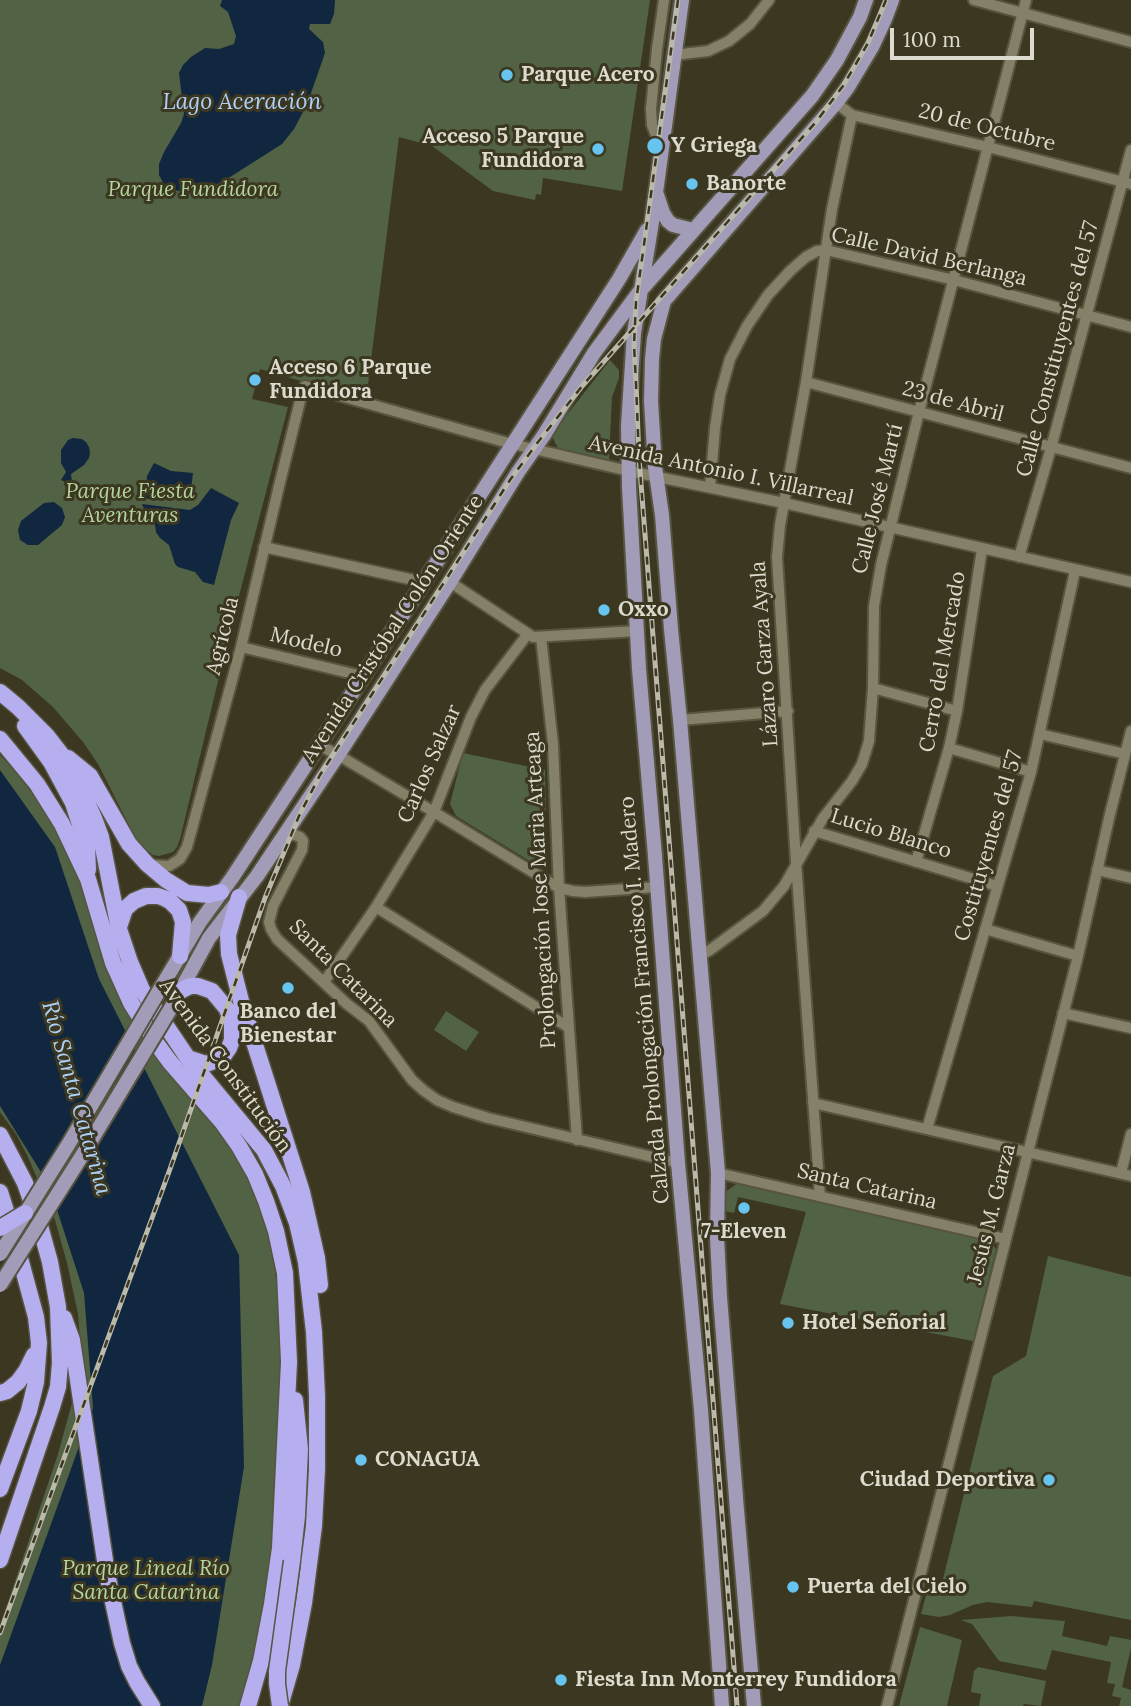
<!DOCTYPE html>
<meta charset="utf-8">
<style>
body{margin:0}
#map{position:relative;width:1131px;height:1706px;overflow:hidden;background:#3c3721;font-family:Lora,serif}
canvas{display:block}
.scale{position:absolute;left:890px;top:28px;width:144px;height:32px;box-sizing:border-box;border:4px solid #dddbce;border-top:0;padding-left:9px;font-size:21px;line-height:24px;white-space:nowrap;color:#dddbce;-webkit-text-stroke:5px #3c3721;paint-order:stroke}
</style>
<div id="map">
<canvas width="1131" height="1706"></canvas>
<div class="scale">100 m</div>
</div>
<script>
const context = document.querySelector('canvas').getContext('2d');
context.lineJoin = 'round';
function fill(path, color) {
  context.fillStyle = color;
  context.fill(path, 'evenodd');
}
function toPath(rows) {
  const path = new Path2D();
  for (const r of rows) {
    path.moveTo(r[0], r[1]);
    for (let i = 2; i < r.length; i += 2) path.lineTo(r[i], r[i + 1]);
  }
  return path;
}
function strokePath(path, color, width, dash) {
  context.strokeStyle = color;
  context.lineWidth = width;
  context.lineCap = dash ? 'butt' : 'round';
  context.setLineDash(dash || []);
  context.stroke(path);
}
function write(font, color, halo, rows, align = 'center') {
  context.font = font + ' Lora,serif';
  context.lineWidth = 6;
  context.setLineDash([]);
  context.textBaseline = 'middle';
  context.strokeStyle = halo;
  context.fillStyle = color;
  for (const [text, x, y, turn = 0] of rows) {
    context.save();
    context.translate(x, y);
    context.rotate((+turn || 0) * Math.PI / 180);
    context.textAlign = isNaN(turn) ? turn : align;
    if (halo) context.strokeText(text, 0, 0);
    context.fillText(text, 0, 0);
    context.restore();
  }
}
fill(toPath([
 [0,0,650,0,622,191,543,178,541,195,536,194,535,200,493,191,432,146,399,137,366,400,260,369,252,399,288,407,232,623,180,839,177,847,173,852,159,856,153,855,139,845,98,764,83,742,53,707,22,680,0,668],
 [610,360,619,370,619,378,612,397,609,460,558,448,551,435],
 [463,753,545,770,547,867,541,868,456,816,450,804],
 [0,755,19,775,53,823,83,887,102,948,218,1125,259,1192,273,1258,283,1322,285,1486,246,1706,0,1706,0,1626,58,1454,75,1392,81,1352,78,1314,67,1263,55,1220,27,1155,16,1134,0,1112],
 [446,1011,479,1032,466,1051,434,1030],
 [739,1182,989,1240,996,1249,973,1341,780,1304,806,1212,738,1197,734,1213,725,1211,724,1193],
 [1048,1256,1131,1277,1131,1620,1034,1601,1032,1607,987,1602,973,1605,950,1615,939,1617,921,1614,930,1580,942,1583,993,1376,1026,1356],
 [1011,1616,1065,1621,1062,1636,1107,1646,1110,1636,1131,1640,1131,1648,1122,1687,1131,1690,1131,1706,1119,1706,1121,1698,1112,1696,1115,1684,1107,1683,1111,1662,1052,1650,1046,1670,999,1661,972,1624,961,1620],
 [920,1627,962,1640,947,1706,899,1706],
 [978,1667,1046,1681,1041,1706,1024,1704,1023,1706,979,1706,981,1694,971,1692,974,1671]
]), '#516344');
fill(toPath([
 [222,0,335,0,334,14,330,24,310,24,309,29,323,42,325,53,310,96,303,112,294,129,282,144,227,179,213,186,178,191,165,186,159,175,159,164,164,152,181,123,184,114,179,73,183,65,191,57,205,48,219,49,234,44,236,36,228,12,220,6],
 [73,438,82,439,86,442,89,447,90,453,89,458,84,465,71,474,72,482,68,483,61,480,66,472,61,463,61,450,68,440],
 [154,463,171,471,193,473,190,498,170,496,156,500,143,498,146,492,147,476],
 [211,488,239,503,231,520,214,585,203,582,195,572,178,567,175,564,169,545,160,538,156,532,154,518,144,509,142,504,190,510,198,505],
 [54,502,62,508,65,517,62,525,38,545,28,545,20,540,18,530,21,521,44,503],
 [0,770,55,847,99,979,239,1255,244,1467,212,1665,202,1706,0,1706,0,1665,93,1408,84,1293,49,1185,0,1106]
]), '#11273f');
const minor = toPath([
 [974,0,1131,42],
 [674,55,708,51,729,41,750,24,769,0],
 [836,103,852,115,988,147,1131,184],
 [661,147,652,125,651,109,657,49,664,0],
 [806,382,1131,468],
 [710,487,715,428,720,395,730,359,747,326,768,295,790,271,806,257,817,251,826,250,954,280,1131,327],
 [264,547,423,582],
 [1019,557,1051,448,1131,150],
 [450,582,533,637,637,631],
 [541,637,553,744,559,888,577,1140],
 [241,647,362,676],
 [873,688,957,711],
 [680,720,788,711],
 [1040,734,1125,754],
 [319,745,338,755,434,812,559,888,573,891,585,892,657,887],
 [949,748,1031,772],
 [814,831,997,886],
 [287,832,300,837,303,841,302,850,273,906,269,922,271,929,277,939,347,1004,369,1021,412,1080,423,1090,437,1100,453,1107,488,1118,678,1163],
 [916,862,949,748,957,711,982,549],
 [150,865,169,866,180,859,187,847,241,647,280,482,300,401,305,386,512,444,629,471,784,503,1131,582],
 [1097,870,1131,878],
 [376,907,568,1027],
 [985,929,1078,956],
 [699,956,710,950,763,911,784,886,823,818,852,781,862,764,869,741,873,688,874,606,881,565,919,412,1026,0],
 [324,982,376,907,434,812,471,717,485,690,527,635],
 [1063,1013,1131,1028],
 [813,1103,1131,1176],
 [927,1129,1031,772,1075,571],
 [718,1173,1006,1239],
 [1121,1173,1131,1134],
 [820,1196,796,862,777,557,780,525,806,382,832,209,852,115],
 [887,1706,1078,956,1110,814,1131,731]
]);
const major = toPath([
 [682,0,652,222,634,333,628,426,629,487,639,669,655,856,678,1163,701,1410,722,1706],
 [657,195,663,213,668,221,673,225,693,230],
 [166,979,200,922,232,878,319,745,619,279,647,230],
 [178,995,209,938,257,876,338,755,450,582,518,472,544,435,594,353,640,291,812,96,837,60,860,17,866,0],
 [754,1706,737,1510,720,1297,717,1237,718,1173,680,720,671,629,662,515,655,467,651,401,652,359,654,339,664,301,836,103,848,87,872,47,885,19,892,0]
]);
const highway = toPath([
 [0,692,18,707,47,736,61,754,78,782,94,818,101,837,119,929,130,962,142,990,187,1057,264,1150,283,1186,297,1223,306,1262,314,1332,317,1396,317,1469,314,1526,304,1603,292,1665,280,1706],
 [25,726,51,762,73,803,87,846,88,870],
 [0,739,37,784,62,824,88,879,113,963,131,1003,156,1043,170,1062,222,1122,239,1146,255,1174,266,1201,276,1231,285,1273,289,1362,280,1548,272,1604,261,1661,248,1706],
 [68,758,90,776,129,844,147,864,166,880,187,893,209,895,221,892],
 [239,897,228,935,229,954,241,1001,302,1192,317,1258,320,1285],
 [119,927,125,909,134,901,146,896,158,896,164,898,170,901,179,910,183,922,180,956],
 [182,990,190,986,198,986,212,991,227,1009,232,1024,232,1040,229,1048,222,1058,206,1064,188,1058],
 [0,1135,25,1183,40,1226,50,1262,58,1307,60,1363,58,1387,52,1407,0,1560],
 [0,1192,14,1236,36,1317,39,1343,36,1382,29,1411,0,1489],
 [64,1318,72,1340,107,1574,122,1643,129,1666,137,1682,152,1706],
 [0,1393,7,1391,18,1382,26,1371,34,1355],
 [292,1561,297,1516,300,1449,295,1400]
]);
strokePath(minor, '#575440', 14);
strokePath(major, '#575440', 18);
strokePath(highway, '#575440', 19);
strokePath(minor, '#858168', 10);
strokePath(major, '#a29cb9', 14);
strokePath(highway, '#b5aeef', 16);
const rail = toPath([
 [678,0,636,302,634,345,636,383,639,458,737,1706],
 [0,1633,170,1169,265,898,299,816,320,775,510,480,538,442,583,385,816,122,843,86,868,43,886,0]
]);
strokePath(rail, '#bbb9aa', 5);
strokePath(rail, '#3c3721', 2.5, [8]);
const majorBridge = toPath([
 [0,1254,68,1145,166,979],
 [0,1285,83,1154,177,998]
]);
const highwayBridge = toPath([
 [0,1228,25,1213],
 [280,1706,277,1684,277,1671,292,1561]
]);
strokePath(majorBridge, '#575440', 18, []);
strokePath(highwayBridge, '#575440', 19, []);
strokePath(majorBridge, '#a29cb9', 14);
strokePath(highwayBridge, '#b5aeef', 16);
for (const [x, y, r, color] of [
 [507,75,7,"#66c4ef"],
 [655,146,9,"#66c4ef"],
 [598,149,7,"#66c4ef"],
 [692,184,7,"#66c4ef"],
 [255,380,7,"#66c4ef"],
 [604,610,7,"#66c4ef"],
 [288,988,7,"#66c4ef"],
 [744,1208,7,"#66c4ef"],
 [788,1323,7,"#66c4ef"],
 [361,1460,7,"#66c4ef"],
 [1049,1480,7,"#66c4ef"],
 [793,1587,7,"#66c4ef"],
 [561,1680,7,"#66c4ef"]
]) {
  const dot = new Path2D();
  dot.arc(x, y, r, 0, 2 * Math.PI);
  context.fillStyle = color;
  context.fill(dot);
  strokePath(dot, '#3c3721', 2.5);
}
write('bold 21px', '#dddbce', '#3c3721', [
 ["Parque Acero",521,75],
 ["Acceso 5 Parque",584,137,"right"],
 ["Fundidora",584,161,"right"],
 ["Y Griega",671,146],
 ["Banorte",706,184],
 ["Acceso 6 Parque",269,368],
 ["Fundidora",269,392],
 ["Oxxo",618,610],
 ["Banco del",288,1012,"center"],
 ["Bienestar",288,1036,"center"],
 ["7-Eleven",744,1232,"center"],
 ["Hotel Señorial",802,1323],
 ["CONAGUA",375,1460],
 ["Ciudad Deportiva",1035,1480,"right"],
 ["Puerta del Cielo",807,1587],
 ["Fiesta Inn Monterrey Fundidora",575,1680]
], 'left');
write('21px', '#dddbce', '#3c3721', [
 ["20 de Octubre",987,128,14],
 ["Calle David Berlanga",929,257,13],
 ["Calle Constituyentes del 57",1058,349,-75],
 ["23 de Abril",953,402,15],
 ["Avenida Antonio I. Villarreal",721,471,12],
 ["Calle José Martí",878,499,-76],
 ["Avenida Cristóbal Colón Oriente",393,629,-57],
 ["Agrícola",223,636,-76],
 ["Modelo",306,643,13],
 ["Lázaro Garza Ayala",765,654,-94],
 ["Cerro del Mercado",943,662,-80],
 ["Carlos Salzar",430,764,-66],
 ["Lucio Blanco",891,834,17],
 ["Costituyentes del 57",989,846,-74],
 ["Prolongación Jose Maria Arteaga",541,890,-93],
 ["Santa Catarina",343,974,45],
 ["Calzada Prolongación Francisco I. Madero",645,1000,-95],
 ["Avenida Constitución",225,1066,54],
 ["Santa Catarina",867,1187,13],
 ["Jesús M. Garza",992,1214,-76]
]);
write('italic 21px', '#b4d59d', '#3c3721', [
 ["Parque Fundidora",193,190],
 ["Parque Fiesta",130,492],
 ["Aventuras",130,516],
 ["Parque Lineal Río",146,1569],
 ["Santa Catarina",146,1593]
]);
write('italic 23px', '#add0f7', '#3c3721', [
 ["Lago Aceración",242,102],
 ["Río Santa Catarina",76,1098,74]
]);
</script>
